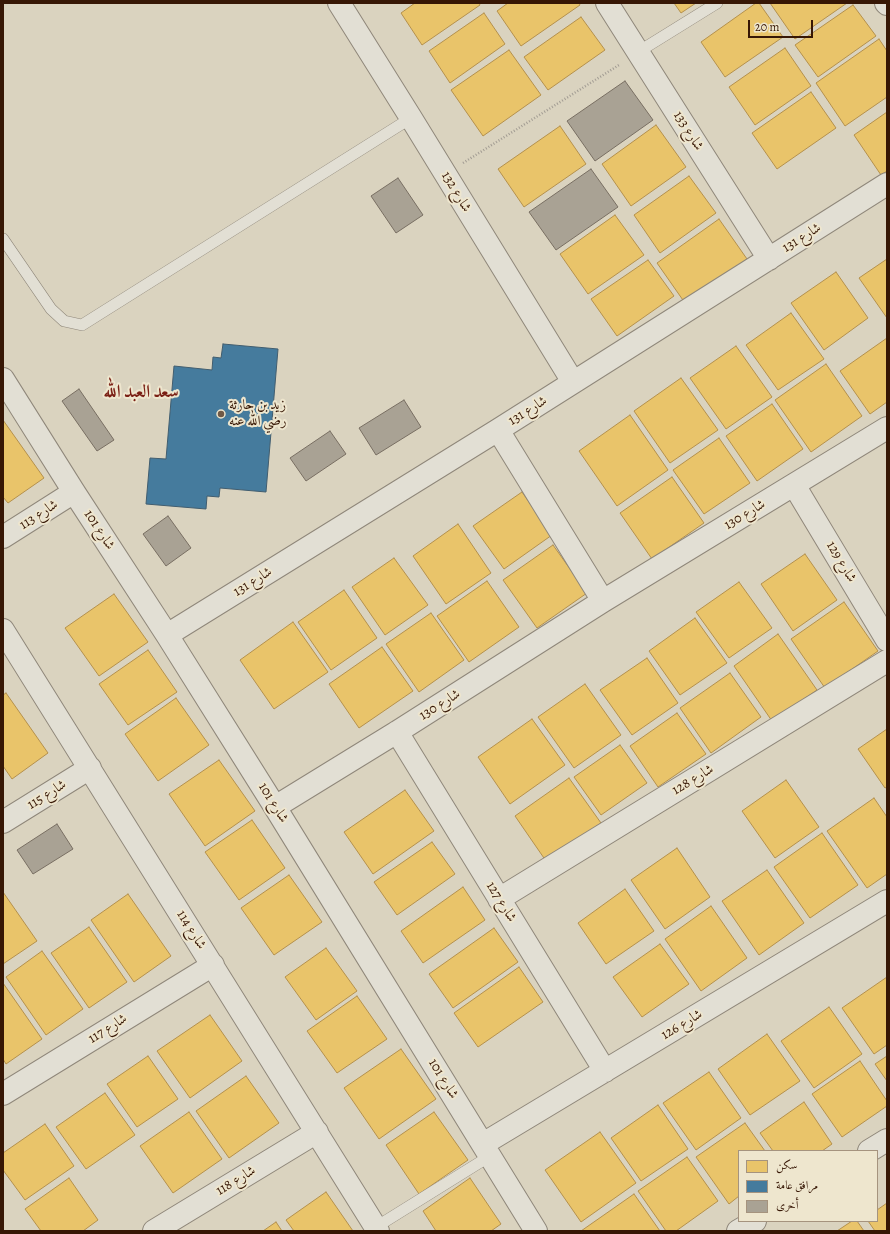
<!DOCTYPE html>
<meta charset="utf-8">
<style>
body{margin:0}
#map{position:relative;width:890px;height:1234px;overflow:hidden;background:#dad3bf;font-family:Alegreya,Amiri,serif}
canvas{display:block}
.frame{position:absolute;inset:0;border:4px solid #371705;pointer-events:none}
.legend{position:absolute;left:738px;top:1150px;width:140px;height:72px;box-sizing:border-box;background:#eee6ce;border:1px solid #a5937e;margin:0;padding:5px 7px;list-style:none;font-size:12px;color:#371705}
.legend li{display:flex;align-items:center;gap:8px;height:20px}
.legend b{width:20px;border:1px solid #a5937e}
.scale{position:absolute;left:748px;top:20px;width:65px;height:18px;box-sizing:border-box;border:2px solid #371705;border-top:0;padding-left:5px;font-size:12px;line-height:14px;white-space:nowrap;color:#371705;-webkit-text-stroke:3px #eee6ce;paint-order:stroke}
</style>
<div id="map">
<canvas width="890" height="1234"></canvas>
<div class="frame"></div>
<ul class="legend">
<li><b style="height:11px;background:#e9c46a"></b>سكن</li>
<li><b style="height:11px;background:#457b9d"></b>مرافق عامة</li>
<li><b style="height:11px;background:#a9a294"></b>أخرى</li>
</ul>
<div class="scale">20 m</div>
</div>
<script>
const context = document.querySelector('canvas').getContext('2d');
context.lineJoin = 'round';
function fill(path, color) {
  context.fillStyle = color;
  context.fill(path, 'evenodd');
}
function toPath(rows) {
  const path = new Path2D();
  for (const r of rows) {
    path.moveTo(r[0], r[1]);
    for (let i = 2; i < r.length; i += 2) path.lineTo(r[i], r[i + 1]);
  }
  return path;
}
function strokePath(path, color, width, dash) {
  context.strokeStyle = color;
  context.lineWidth = width;
  context.lineCap = dash ? 'butt' : 'round';
  context.setLineDash(dash || []);
  context.stroke(path);
}
function write(font, color, halo, rows, align = 'center') {
  context.font = font + ' Alegreya,Amiri,serif';
  context.lineWidth = 4;
  context.setLineDash([]);
  context.textBaseline = 'middle';
  context.strokeStyle = halo;
  context.fillStyle = color;
  for (const [text, x, y, turn = 0] of rows) {
    context.save();
    context.translate(x, y);
    context.rotate((+turn || 0) * Math.PI / 180);
    context.textAlign = isNaN(turn) ? turn : align;
    if (halo) context.strokeText(text, 0, 0);
    context.fillText(text, 0, 0);
    context.restore();
  }
}
const homes = toPath([
 [415,3,479,3,480,5,422,45,401,13,415,3],
 [508,3,579,3,580,5,521,46,497,11,508,3],
 [674,3,696,3,681,13,674,3],
 [756,3,759,3,783,37,725,77,701,42,756,3],
 [770,3,847,3,795,39,770,3],
 [853,5,876,36,818,77,795,45,853,5],
 [484,13,505,44,450,83,429,51,484,13],
 [581,17,605,50,548,90,524,57,581,17],
 [879,39,887,51,887,97,845,126,816,83,879,39],
 [785,48,811,86,755,125,729,87,785,48],
 [509,50,541,95,483,136,451,90,509,50],
 [811,92,836,128,777,169,752,133,811,92],
 [887,112,887,171,881,175,854,135,887,112],
 [656,125,686,167,631,206,602,164,656,125],
 [560,126,586,164,524,207,498,169,560,126],
 [689,176,716,213,660,253,634,215,689,176],
 [615,215,644,255,588,294,560,254,615,215],
 [719,219,747,259,685,303,657,263,719,219],
 [887,259,887,318,859,278,887,259],
 [648,260,674,296,617,336,591,299,648,260],
 [836,272,868,318,824,350,791,303,836,272],
 [791,313,824,359,778,390,746,345,791,313],
 [887,338,887,402,870,414,840,371,887,338],
 [736,346,772,397,726,429,690,378,736,346],
 [826,364,862,416,811,452,775,400,826,364],
 [681,378,718,430,670,463,634,411,681,378],
 [772,404,803,449,757,481,726,436,772,404],
 [630,415,668,470,617,506,579,451,630,415],
 [3,420,44,478,8,503,3,497,3,420],
 [719,438,750,483,704,514,673,470,719,438],
 [672,477,704,523,652,559,620,513,672,477],
 [522,492,552,535,504,569,473,526,522,492],
 [458,524,491,573,446,604,413,556,458,524],
 [553,545,587,593,537,628,503,580,553,545],
 [805,554,837,600,793,631,761,584,805,554],
 [394,558,428,605,385,635,352,587,394,558],
 [487,581,519,627,469,662,437,616,487,581],
 [739,582,772,628,729,658,696,612,739,582],
 [344,590,377,638,331,670,298,622,344,590],
 [114,594,148,642,99,676,65,628,114,594],
 [844,602,878,651,825,688,791,639,844,602],
 [431,613,464,660,419,692,386,644,431,613],
 [695,618,727,663,680,695,649,651,695,618],
 [293,622,328,672,274,709,240,660,293,622],
 [778,634,817,690,772,721,734,666,778,634],
 [382,647,413,691,359,728,329,684,382,647],
 [148,650,177,692,128,725,99,684,148,650],
 [647,658,678,703,632,735,600,690,647,658],
 [730,673,761,717,711,753,680,708,730,673],
 [585,684,621,735,574,768,538,717,585,684],
 [6,693,48,753,12,779,3,766,3,695,6,693],
 [176,698,209,745,158,781,125,734,176,698],
 [677,713,706,754,658,787,630,746,677,713],
 [532,719,565,765,510,804,478,757,532,719],
 [887,729,887,787,885,788,858,749,887,729],
 [620,745,647,783,601,815,574,777,620,745],
 [219,760,255,811,205,846,169,794,219,760],
 [569,778,601,823,546,861,515,816,569,778],
 [786,780,819,827,775,858,742,811,786,780],
 [405,790,434,831,373,874,344,832,405,790],
 [874,798,887,817,887,874,867,888,827,831,874,798],
 [252,820,285,868,239,900,205,852,252,820],
 [822,833,858,885,810,918,774,867,822,833],
 [432,842,455,874,397,915,374,882,432,842],
 [677,848,710,897,665,929,631,880,677,848],
 [767,870,804,923,759,955,722,901,767,870],
 [289,875,322,922,274,955,241,908,289,875],
 [463,887,485,920,423,963,401,931,463,887],
 [625,889,654,931,606,964,578,923,625,889],
 [3,892,37,941,3,964,3,892],
 [128,894,171,956,134,982,91,920,128,894],
 [711,906,747,958,701,991,665,939,711,906],
 [89,927,127,982,89,1008,51,953,89,927],
 [494,928,518,962,453,1008,429,974,494,928],
 [660,944,689,984,642,1017,613,977,660,944],
 [326,948,357,991,316,1020,285,977,326,948],
 [42,951,83,1009,46,1035,6,977,42,951],
 [519,967,543,1002,478,1047,454,1013,519,967],
 [887,977,887,1045,874,1054,842,1008,887,977],
 [3,983,42,1039,6,1064,3,1059,3,983],
 [357,996,387,1039,337,1073,307,1031,357,996],
 [829,1007,862,1054,814,1088,781,1041,829,1007],
 [210,1015,242,1061,190,1098,157,1051,210,1015],
 [767,1034,800,1081,750,1115,718,1069,767,1034],
 [401,1049,436,1099,379,1139,344,1088,401,1049],
 [148,1056,178,1099,137,1127,107,1084,148,1056],
 [887,1056,887,1081,875,1064,887,1056],
 [860,1061,887,1101,887,1106,842,1137,812,1094,860,1061],
 [709,1072,741,1118,696,1150,663,1103,709,1072],
 [246,1076,279,1123,229,1158,196,1111,246,1076],
 [105,1093,135,1135,86,1169,56,1127,105,1093],
 [804,1102,832,1144,822,1151,773,1151,760,1133,804,1102],
 [658,1105,688,1149,641,1181,611,1138,658,1105],
 [189,1112,222,1159,173,1193,140,1146,189,1112],
 [434,1112,468,1160,419,1194,386,1145,434,1112],
 [745,1123,765,1151,739,1151,739,1196,729,1204,696,1157,745,1123],
 [45,1124,74,1166,25,1200,3,1170,3,1153,45,1124],
 [600,1132,636,1183,581,1222,545,1170,600,1132],
 [687,1157,718,1201,676,1231,666,1231,638,1191,687,1157],
 [69,1178,98,1220,83,1231,41,1231,25,1209,69,1178],
 [470,1178,501,1224,491,1231,436,1231,423,1211,470,1178],
 [326,1192,353,1231,294,1231,286,1220,326,1192],
 [634,1194,660,1231,581,1231,634,1194],
 [887,1203,887,1231,875,1231,868,1221,877,1221,877,1210,887,1203],
 [852,1221,857,1221,864,1231,837,1231,852,1221],
 [276,1222,282,1231,263,1231,276,1222]
]);
fill(homes, '#e9c46a');
strokePath(homes, '#b4904c', 1);
const public = toPath([
 [223,344,278,349,266,492,220,488,219,497,207,496,206,509,146,504,150,458,166,459,174,366,212,370,213,357,221,358,223,344]
]);
fill(public, '#457b9d');
strokePath(public, '#415d6f', 1);
const building = toPath([
 [625,81,653,120,595,161,567,121,625,81],
 [591,169,618,207,556,250,529,212,591,169],
 [398,178,423,215,396,233,371,196,398,178],
 [79,389,114,440,97,451,62,401,79,389],
 [404,400,421,427,376,455,359,428,404,400],
 [330,431,346,454,306,481,290,458,330,431],
 [168,516,191,548,166,566,143,534,168,516],
 [57,824,73,849,33,874,17,850,57,824]
]);
fill(building, '#a9a294');
strokePath(building, '#786e62', 1);
const lane = toPath([
 [638,52,717,3],
 [3,239,51,309,64,321,82,325,411,118],
 [376,1227,490,1156]
]);
const street = toPath([
 [339,3,411,118,573,382],
 [607,3,769,259],
 [886,3,887,4],
 [3,379,74,492,167,635,275,807,536,1231],
 [498,430,603,601],
 [794,485,887,640],
 [3,537,74,492],
 [3,630,378,1231],
 [167,635,498,430,887,184],
 [397,732,605,1071],
 [275,807,397,732,603,601,887,428],
 [3,822,90,768],
 [499,899,887,661],
 [3,1094,213,965],
 [483,1144,887,901],
 [869,1151,887,1140],
 [154,1231,317,1132],
 [738,1231,755,1221]
]);
strokePath(lane, '#8f877a', 12);
strokePath(street, '#8f877a', 24);
strokePath(toPath([
 [463,163,619,65]
]), '#a29c93', 2.5, [1, 2]);
strokePath(lane, '#e2dfd4', 11);
strokePath(street, '#e2dfd4', 22);
for (const [x, y, r, color] of [
 [221,414,4,"#705946"]
]) {
  const dot = new Path2D();
  dot.arc(x, y, r, 0, 2 * Math.PI);
  context.fillStyle = color;
  context.fill(dot);
  strokePath(dot, '#eee6ce', 1.5);
}
write('14px', '#371705', '#eee6ce', [
 ["شارع 133",688,131,58],
 ["شارع 132",456,192,59],
 ["شارع 131",802,238,-32],
 ["شارع 131",528,411,-32],
 ["شارع 113",39,515,-33],
 ["شارع 130",745,515,-31],
 ["شارع 101",99,530,57],
 ["شارع 129",841,562,59],
 ["شارع 131",253,582,-32],
 ["شارع 130",440,705,-32],
 ["شارع 128",693,780,-31],
 ["شارع 115",47,795,-32],
 ["شارع 101",273,803,58],
 ["شارع 127",501,902,58],
 ["شارع 114",191,930,58],
 ["شارع 126",682,1025,-31],
 ["شارع 117",108,1029,-32],
 ["شارع 101",443,1079,58],
 ["شارع 118",236,1181,-31]
]);
write('14px', '#371705', '#eee6ce', [
 ["زيد بن حارثة",229,406],
 ["رضي الله عنه",229,422]
], 'left');
write('bold 18px', '#7a1f14', '#eee6ce', [
 ["سعد العبد الله",141,393]
]);
</script>
